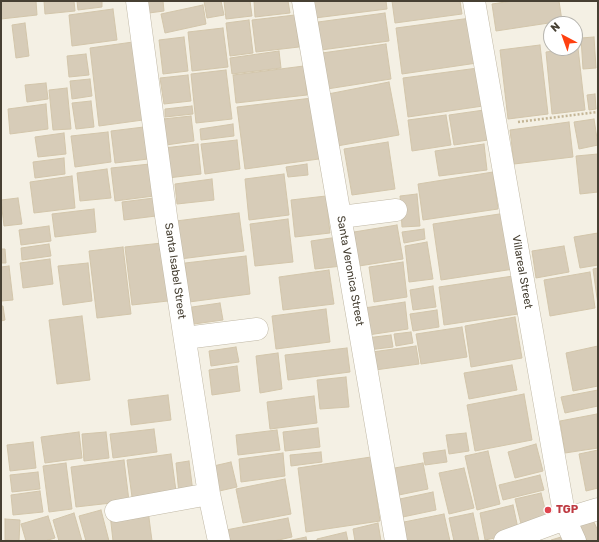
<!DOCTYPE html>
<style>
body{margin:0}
#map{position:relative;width:599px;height:542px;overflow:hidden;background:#f4f0e4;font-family:Rubik,sans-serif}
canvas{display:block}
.frame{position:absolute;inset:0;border:2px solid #474033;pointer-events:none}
.north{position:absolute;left:543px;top:16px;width:40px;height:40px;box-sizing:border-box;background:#fff;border:1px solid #b5b3ad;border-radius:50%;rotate:319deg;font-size:11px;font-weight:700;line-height:16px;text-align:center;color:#474033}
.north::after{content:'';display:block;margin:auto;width:14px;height:18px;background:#ff4010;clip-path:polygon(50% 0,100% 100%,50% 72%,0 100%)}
</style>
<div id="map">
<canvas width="599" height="542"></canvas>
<div class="frame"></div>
<div class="north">N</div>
</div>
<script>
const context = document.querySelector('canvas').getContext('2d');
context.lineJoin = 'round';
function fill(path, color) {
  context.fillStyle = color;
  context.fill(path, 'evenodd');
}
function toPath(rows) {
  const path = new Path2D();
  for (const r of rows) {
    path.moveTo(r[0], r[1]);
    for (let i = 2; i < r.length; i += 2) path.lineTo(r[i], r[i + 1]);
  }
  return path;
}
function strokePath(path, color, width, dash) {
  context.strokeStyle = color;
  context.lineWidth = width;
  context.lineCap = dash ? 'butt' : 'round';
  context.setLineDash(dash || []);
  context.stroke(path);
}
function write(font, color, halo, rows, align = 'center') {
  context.font = font + ' Rubik,sans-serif';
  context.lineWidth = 3;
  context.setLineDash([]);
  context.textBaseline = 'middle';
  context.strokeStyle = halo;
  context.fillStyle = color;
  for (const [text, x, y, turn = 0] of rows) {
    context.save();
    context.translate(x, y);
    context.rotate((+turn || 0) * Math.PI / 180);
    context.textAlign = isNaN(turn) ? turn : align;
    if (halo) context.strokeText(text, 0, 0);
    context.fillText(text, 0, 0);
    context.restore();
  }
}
const building = toPath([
 [1,1,36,1,37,15,1,19,1,1],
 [44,1,74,1,75,11,45,14,44,1],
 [77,1,102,1,102,7,78,10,77,1],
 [147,1,163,1,164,11,149,13,147,1],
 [204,1,221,1,224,15,207,18,204,1],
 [224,1,250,1,252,16,226,19,224,1],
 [254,1,288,1,290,13,255,17,254,1],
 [313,1,386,1,387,9,315,18,313,1],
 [392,1,460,1,462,14,395,23,392,1],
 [512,1,559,1,562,21,496,31,492,4,512,1],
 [203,5,206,24,165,33,161,14,203,5],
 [113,9,117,40,72,46,69,15,113,9],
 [385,13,389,41,321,50,318,22,385,13],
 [295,15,299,47,256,52,252,20,295,15],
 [471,18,477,63,402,74,396,28,471,18],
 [249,20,253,53,230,56,226,23,249,20],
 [25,23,29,56,16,58,12,25,25,23],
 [223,28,228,67,192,71,188,32,223,28],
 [184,37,188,71,163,74,159,40,184,37],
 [594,37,596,68,583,69,581,38,594,37],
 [133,42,143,120,99,126,90,48,133,42],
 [386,44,391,79,327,89,322,53,386,44],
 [540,45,548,114,508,119,500,50,540,45],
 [578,48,585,110,552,114,546,52,578,48],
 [279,51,281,68,232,74,230,58,279,51],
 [86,54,89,75,69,77,67,56,86,54],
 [304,66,307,95,236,103,233,75,304,66],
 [478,68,483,106,408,117,403,78,478,68],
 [226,70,232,119,196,123,191,74,226,70],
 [188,75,191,101,164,104,160,78,188,75],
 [90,79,92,96,72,99,70,81,90,79],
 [389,82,399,135,337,146,328,94,389,82],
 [46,83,48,99,27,102,25,85,46,83],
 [67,88,71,129,53,130,49,90,67,88],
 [595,94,596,109,589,110,587,95,595,94],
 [312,98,319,159,245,169,237,107,312,98],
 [91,101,94,127,76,129,72,103,91,101],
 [46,104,48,129,10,134,8,109,46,104],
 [192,106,193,114,165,117,165,109,192,106],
 [484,110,488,140,454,145,449,115,484,110],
 [446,115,451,145,412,151,408,120,446,115],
 [191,116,194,141,166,145,163,119,191,116],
 [594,119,598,145,579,149,574,122,594,119],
 [569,122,573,157,514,164,510,130,569,122],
 [233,124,234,136,201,140,200,129,233,124],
 [144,127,148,159,115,163,111,131,144,127],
 [108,132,111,162,75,167,71,136,108,132],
 [64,133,66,154,38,157,35,137,64,133],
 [237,140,240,169,205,174,201,144,237,140],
 [388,142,395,189,352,195,344,149,388,142],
 [198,144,201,174,168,178,164,148,198,144],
 [484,144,487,170,439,176,435,151,484,144],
 [598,154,598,192,580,194,576,156,598,154],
 [64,158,65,174,35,178,33,162,64,158],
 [150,164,154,196,115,201,111,168,150,164],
 [307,164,308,175,288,177,286,167,307,164],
 [107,169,111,198,80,201,77,173,107,169],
 [493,172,498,209,423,220,418,184,493,172],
 [284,174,289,215,249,220,245,179,284,174],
 [72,176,75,208,34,213,30,182,72,176],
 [212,179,214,200,177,204,175,184,212,179],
 [417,194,420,226,402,227,400,196,417,194],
 [326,196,330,233,295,237,291,200,326,196],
 [18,198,22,224,4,226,1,200,18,198],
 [154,198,156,216,124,220,122,202,154,198],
 [94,209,96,232,55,237,52,214,94,209],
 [239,213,244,251,180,259,176,221,239,213],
 [506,213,514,269,441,280,433,224,506,213],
 [288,219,293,262,255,266,250,224,288,219],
 [397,225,403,259,359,266,354,232,397,225],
 [49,226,51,241,21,245,19,230,49,226],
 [424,229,425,239,404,243,402,232,424,229],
 [598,233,598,265,580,268,574,237,598,233],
 [338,237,342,266,315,269,311,241,338,237],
 [427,242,433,279,409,282,405,246,427,242],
 [162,243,168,301,132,305,125,247,162,243],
 [49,244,51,256,22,260,21,248,49,244],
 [564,246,569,272,536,278,532,251,564,246],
 [123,247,131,314,97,318,89,251,123,247],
 [1,249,5,249,6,263,1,263,1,249],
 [246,256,250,294,189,302,185,263,246,256],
 [50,259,53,284,23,288,20,263,50,259],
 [403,262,407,297,374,302,369,267,403,262],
 [88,263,92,301,63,305,58,266,88,263],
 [9,266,13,300,1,301,1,267,9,266],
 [598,268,598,305,593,269,598,268],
 [329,270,334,304,283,310,279,277,329,270],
 [590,272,595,308,550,316,544,280,590,272],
 [513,276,518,314,444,325,439,287,513,276],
 [433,286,436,307,413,310,410,290,433,286],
 [405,302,408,329,368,335,364,308,405,302],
 [220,303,223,320,194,324,192,307,220,303],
 [1,306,3,306,5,320,1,321,1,306],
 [326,309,330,342,276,349,272,316,326,309],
 [437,310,439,327,413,331,410,314,437,310],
 [82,316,90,380,57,384,49,320,82,316],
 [515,317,522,358,471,367,465,326,515,317],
 [462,327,467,357,421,364,416,334,462,327],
 [411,332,413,343,396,346,394,334,411,332],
 [391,335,393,347,368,350,366,338,391,335],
 [416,346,419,364,375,370,372,352,416,346],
 [598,346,598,386,573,391,566,353,598,346],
 [236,347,239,362,211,366,209,351,236,347],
 [347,348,350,372,288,380,285,355,347,348],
 [278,353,282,389,260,393,256,356,278,353],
 [512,365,517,390,469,399,464,373,512,365],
 [237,366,240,391,212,395,209,370,237,366],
 [346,377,349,407,320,409,317,380,346,377],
 [598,390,598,406,565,413,561,397,598,390],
 [524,394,532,440,475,451,467,405,524,394],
 [168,395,171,420,131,425,128,400,168,395],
 [314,396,317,423,270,429,267,402,314,396],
 [597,414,598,448,565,453,560,421,597,414],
 [318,428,320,447,285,451,283,432,318,428],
 [154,429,157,452,113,458,110,434,154,429],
 [277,430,280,450,238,455,236,435,277,430],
 [79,432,82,458,45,463,41,437,79,432],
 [106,432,109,458,84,461,82,434,106,432],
 [466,433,469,451,449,454,446,435,466,433],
 [33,442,36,468,10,471,7,445,33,442],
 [536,444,543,471,515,478,508,452,536,444],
 [445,450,447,462,425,465,423,453,445,450],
 [598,450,598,488,586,491,579,454,598,450],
 [488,451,500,504,477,510,465,456,488,451],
 [321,452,322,462,291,466,290,455,321,452],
 [283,453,285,476,241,482,239,459,283,453],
 [171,454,176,491,132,497,127,460,171,454],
 [371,457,380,521,306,532,298,468,371,457],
 [124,460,129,501,76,507,71,467,124,460],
 [189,461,193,492,179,494,176,463,189,461],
 [231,462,237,487,215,492,209,467,231,462],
 [66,463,72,509,49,512,43,466,66,463],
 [423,463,428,489,394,496,389,469,423,463],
 [464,468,474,508,449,514,439,473,464,468],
 [38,472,40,489,12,492,10,475,38,472],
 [540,475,544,490,503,500,499,485,540,475],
 [285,479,291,514,243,523,236,489,285,479],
 [40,491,43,512,13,515,11,495,40,491],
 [433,492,436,510,398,518,395,500,433,492],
 [541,493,548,521,522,528,515,499,541,493],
 [513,505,519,533,485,540,480,513,513,505],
 [101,510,109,541,86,541,79,516,101,510],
 [148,510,152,541,113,541,110,514,148,510],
 [74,513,82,541,59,541,53,520,74,513],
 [473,513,479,541,454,541,449,518,473,513],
 [444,514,450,541,403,541,399,523,444,514],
 [48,516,55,538,45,541,26,541,21,524,48,516],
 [288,518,292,537,274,541,228,541,226,530,288,518],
 [5,519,20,520,19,541,5,540,5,519],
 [593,520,598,531,598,540,595,541,587,541,580,526,593,520],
 [378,523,381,541,355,541,353,529,378,523],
 [346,532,348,541,317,541,317,539,346,532],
 [568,535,570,541,551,541,551,540,568,535],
 [306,537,307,541,287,541,306,537]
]);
fill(building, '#d7ccb8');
strokePath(building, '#d2c5aa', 1);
const minor = toPath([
 [137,1,166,216,192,386,209,494,219,541],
 [303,1,396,541],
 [474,1,565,519,575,541],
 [341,217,396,210],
 [185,338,257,329],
 [116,511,209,494],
 [505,541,565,519,598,509]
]);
strokePath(minor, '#c0b8a5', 23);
strokePath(toPath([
 [518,122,598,112]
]), '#c4b595', 2.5, [2, 2]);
strokePath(minor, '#fff', 22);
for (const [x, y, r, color] of [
 [548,510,4,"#e0444e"]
]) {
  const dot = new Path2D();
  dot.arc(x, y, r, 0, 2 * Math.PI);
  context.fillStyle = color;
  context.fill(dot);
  strokePath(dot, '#fff', 1.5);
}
write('11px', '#474033', '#fff', [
 ["Santa Isabel Street",175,271,82],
 ["Santa Veronica Street",350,271,80],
 ["Villareal Street",522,272,80]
]);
write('bold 11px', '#be3a42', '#fff', [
 ["TGP",556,510]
], 'left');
</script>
